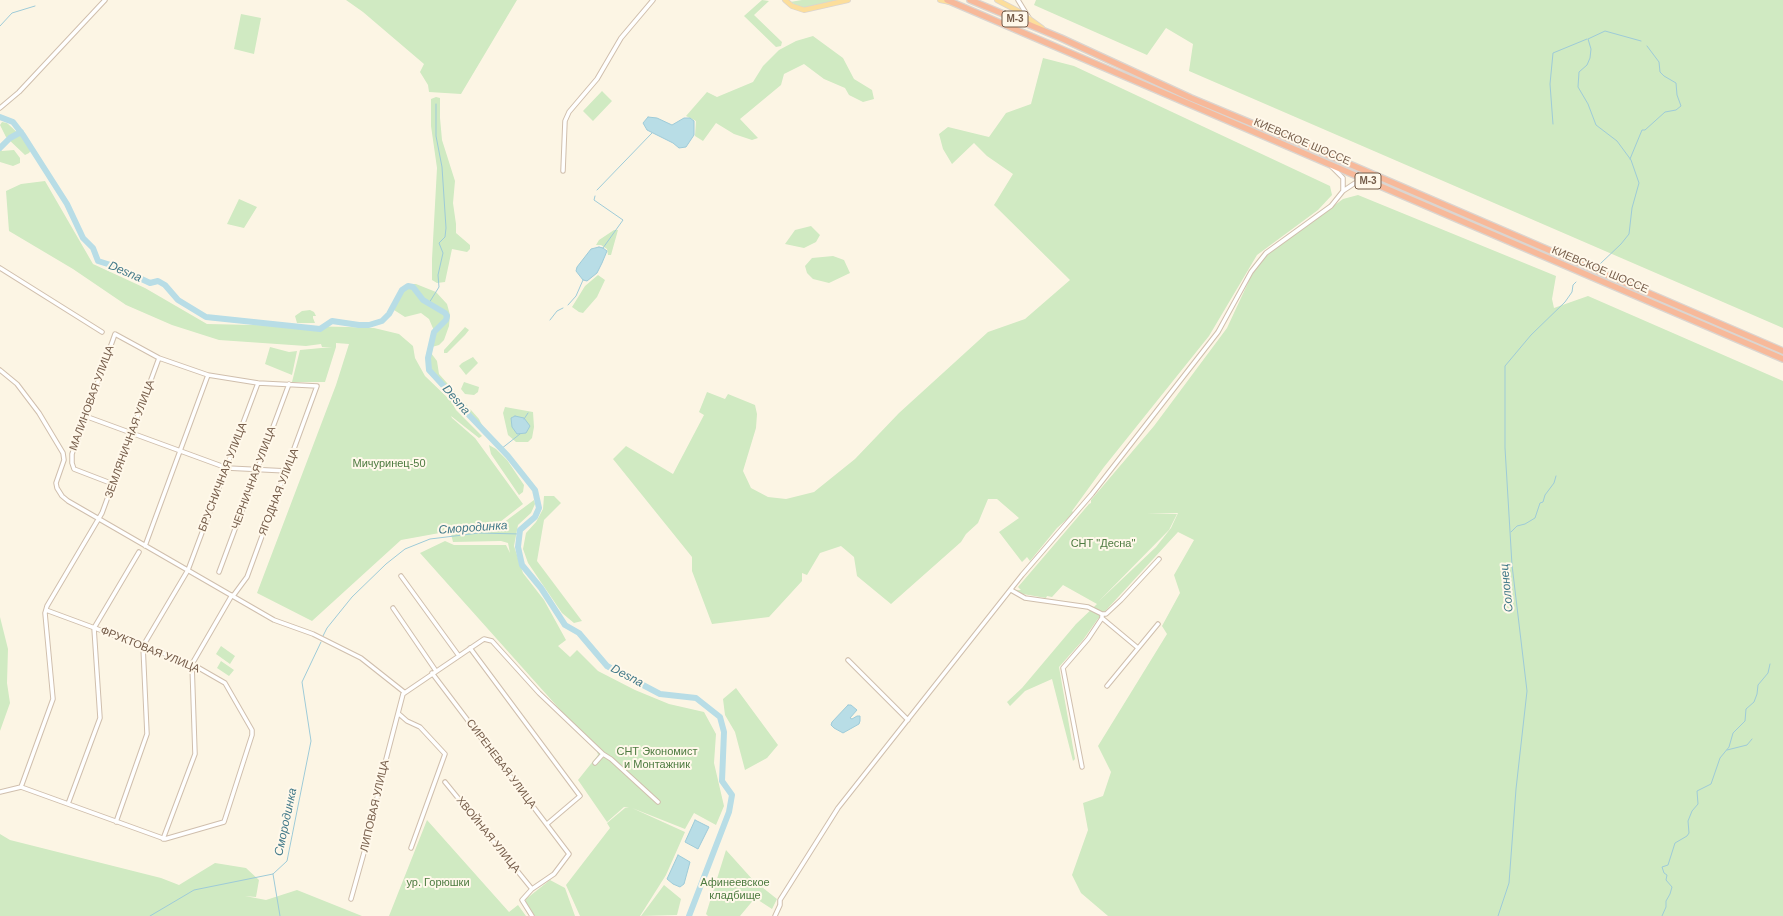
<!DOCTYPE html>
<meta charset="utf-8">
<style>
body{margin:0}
canvas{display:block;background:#fcf5e4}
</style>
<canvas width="1783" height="916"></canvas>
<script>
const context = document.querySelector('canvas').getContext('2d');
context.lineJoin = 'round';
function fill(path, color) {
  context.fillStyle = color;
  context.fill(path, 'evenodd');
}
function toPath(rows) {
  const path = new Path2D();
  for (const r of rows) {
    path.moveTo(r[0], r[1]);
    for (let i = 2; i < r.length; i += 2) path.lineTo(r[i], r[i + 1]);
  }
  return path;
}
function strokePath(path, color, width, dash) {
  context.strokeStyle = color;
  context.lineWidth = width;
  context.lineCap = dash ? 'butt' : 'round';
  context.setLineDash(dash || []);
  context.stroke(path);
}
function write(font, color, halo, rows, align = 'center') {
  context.font = font + ' Helvetica,sans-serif';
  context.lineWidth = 4;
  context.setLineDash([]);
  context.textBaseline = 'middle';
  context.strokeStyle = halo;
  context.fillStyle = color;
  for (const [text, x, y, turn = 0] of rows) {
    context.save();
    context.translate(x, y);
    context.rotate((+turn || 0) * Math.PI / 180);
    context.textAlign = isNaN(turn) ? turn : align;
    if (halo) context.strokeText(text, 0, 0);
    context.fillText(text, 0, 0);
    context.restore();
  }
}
fill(toPath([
 [346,0,517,0,461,94,429,92,428,85,420,72,424,64,363,12],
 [762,0,769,1,754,15,782,42,781,46,776,47,744,16],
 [802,0,837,0,808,7,800,7,790,2],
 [1036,0,1783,0,1783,328,1189,71,1193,44,1166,28,1147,55,1034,5],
 [241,14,261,18,254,54,234,49],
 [813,36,843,58,854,79,872,90,874,99,863,102,849,95,845,88,824,79,804,64,784,74,781,85,740,119,758,138,752,140,734,134,716,123,703,141,695,136,696,121,686,116,707,92,717,97,753,82,763,66,779,50,796,41],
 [1043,58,1074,66,1330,186,1332,195,1318,210,1257,255,1209,336,1104,467,1072,511,1074,513,1057,528,1030,561,1027,557,1022,562,999,532,1019,518,997,499,988,499,978,523,966,534,961,542,891,604,857,576,854,557,841,546,820,553,807,575,802,573,802,581,769,617,712,624,692,571,692,557,613,459,626,446,673,474,704,415,699,412,707,392,725,399,728,394,755,405,757,414,756,428,743,471,751,488,768,497,786,499,814,492,855,459,899,413,988,332,1025,319,1070,280,994,205,1013,174,987,156,974,143,952,164,943,149,939,134,948,127,989,137,1006,113,1031,104],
 [602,91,612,101,593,121,583,111],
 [436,97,440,98,440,118,442,140,455,181,453,203,456,224,456,233,470,245,470,249,467,252,452,249,445,282,437,283,432,280,432,259,437,168,431,126,431,99],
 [2,122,7,123,22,137,31,150,29,153,25,155,6,137,0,125],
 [0,148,2,151,14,150,20,158,20,163,13,166,0,162],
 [45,181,93,264,145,288,207,324,348,327,374,328,399,334,413,346,415,358,425,376,451,401,456,410,482,436,479,438,451,416,452,418,475,438,523,504,500,522,401,540,312,621,257,593,336,385,349,344,336,343,336,347,325,382,292,382,300,350,332,347,322,347,321,344,306,346,219,340,172,325,126,305,73,269,9,231,6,191,21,184],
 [1358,195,1556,276,1552,299,1554,308,1588,296,1783,381,1783,916,1108,916,1081,893,1072,875,1088,830,1083,803,1103,796,1111,772,1098,746,1167,634,1162,626,1180,593,1174,575,1194,540,1178,532,1097,620,1083,640,1059,667,1075,759,1073,761,1052,679,1025,691,1010,706,1007,702,1022,688,1076,624,1097,604,1063,585,1052,597,1047,596,1046,598,1017,593,1017,590,1021,590,1018,587,1089,504,1091,503,1091,500,1154,426,1227,328,1253,272,1267,255,1343,199],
 [1147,513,1178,513,1171,528,1156,547,1098,602,1169,530,1177,514],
 [239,199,257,207,244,228,227,224],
 [811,226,820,235,816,242,804,248,785,244,795,230],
 [614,230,618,230,611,255,608,255,607,249,601,245,596,245,599,240],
 [833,256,844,260,850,273,829,283,813,279,807,273,805,266,812,258],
 [598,275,605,280,597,297,583,313,579,312,572,307,585,286],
 [410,284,416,284,436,292,447,304,450,315,449,326,444,340,439,345,432,347,435,333,429,319,421,313,405,317,394,310,403,291],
 [310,310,314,312,316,316,313,316,313,318,315,323,297,323,295,316,302,311],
 [465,327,469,330,465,335,447,353,444,353,444,350],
 [270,347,289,352,297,351,292,375,265,364],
 [431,353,437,361,439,374,479,419,484,429,483,433,463,405,430,369,429,359],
 [473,357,478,363,466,375,459,366,462,363],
 [464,382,479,387,478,392,474,395,465,394,461,389],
 [505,407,533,412,534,427,532,438,528,442,516,442,508,435,503,413],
 [489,445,496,449,507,460,524,485,523,492,519,495,491,454],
 [544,496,554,496,561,503,544,520,537,561,582,621,574,623,562,613,528,563,523,549,526,533,536,522,543,509],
 [534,500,535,504,531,513,518,525,514,546,523,573,544,600,566,640,558,646,570,657,577,650,598,671,635,690,669,704,704,712,716,734,714,763,724,806,716,825,694,813,685,829,632,808,685,832,666,875,640,916,580,916,566,885,610,828,607,823,625,808,629,808,624,807,607,822,578,780,598,755,597,751,420,553,445,541,454,545,506,545,510,553,508,543,501,541,453,542,451,534,503,523],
 [0,617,8,649,7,683,10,703,0,731],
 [221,646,235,656,230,664,216,654],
 [221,661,234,670,229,676,217,668],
 [736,688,778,745,767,758,745,770,735,732,725,715,723,699],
 [427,820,509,912,518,905,526,916,389,916],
 [0,834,10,840,161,878,179,885,215,863,246,868,259,880,256,897,245,896,266,900,297,890,362,916,0,916],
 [726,850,753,880,777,899,772,909,755,898,740,916,708,916,706,914],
 [550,880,565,888,575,916,535,916,525,904,526,899],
 [664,885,681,899,677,915,641,916]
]), '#d0eac2');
const water = toPath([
 [648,117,657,118,672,125,684,118,690,118,694,121,694,135,686,147,679,148,673,143,647,130,643,123,648,117],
 [599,247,603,248,607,251,602,263,597,273,587,281,583,280,576,271,577,267,591,249,599,247],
 [515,416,524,418,530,426,526,433,517,434,512,427,511,418,515,416],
 [848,705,851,705,857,710,850,718,852,719,857,716,860,716,860,721,859,724,843,733,834,728,831,725,832,722,848,705],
 [695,820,709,827,698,849,685,842,695,820],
 [678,855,690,862,684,884,680,887,673,884,667,879,678,855]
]);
fill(water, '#b8dde6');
strokePath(water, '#9ecbd8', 1);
strokePath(toPath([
 [0,26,12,13,35,6],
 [1553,124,1550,84,1553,53,1587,39],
 [1630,159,1642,130,1645,130,1665,112,1676,110,1681,106,1677,95,1676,83,1664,76,1660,72,1659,62,1647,46],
 [597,190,652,133],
 [595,196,594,200,623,220,603,248],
 [1600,264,1621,244,1629,234,1632,208,1639,183,1631,160,1617,141,1596,125,1588,104,1578,87,1579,72,1587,65,1590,58,1591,49,1588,39,1605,31,1641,41],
 [429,303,439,287,438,275,443,253,439,243,445,237,446,228,442,167,436,136,436,104],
 [568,305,576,296,583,280],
 [550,320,557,311,563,308],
 [524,419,528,413],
 [501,449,520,434],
 [1511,532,1517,526,1525,524,1535,518,1540,503,1543,502,1545,495,1554,483,1556,476],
 [323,636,327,628,352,597,386,564,405,549,430,539,479,533,520,534],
 [1727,750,1747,745,1752,739],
 [273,874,280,916],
 [150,916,194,890,273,874,287,861,311,741,302,682,321,642],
 [1498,916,1509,883,1516,789,1527,691,1512,565,1505,448,1505,366,1531,335,1565,302,1572,292,1573,285,1576,282],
 [1662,916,1666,907,1666,901,1670,894,1672,887,1666,880,1667,875,1664,873,1662,867,1668,865,1675,843,1687,836,1689,833,1688,821,1692,811,1698,804,1697,791,1711,784,1720,758,1729,747,1733,733,1745,721,1746,709,1754,702,1757,694,1758,685,1768,673,1770,664]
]), '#9ecbd8', 1);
strokePath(toPath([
 [0,117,13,122,23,135,67,204,83,238,93,248,98,261,114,266,150,283,158,281,165,285,178,300,206,317,320,329,332,321,359,325,369,325,382,321,389,314,402,290,408,286,413,287,423,300,445,313,447,316,446,320,434,332,428,358,429,370,462,406,466,412,508,456,535,490,539,508,535,517,520,530,518,547,522,565,541,588,565,625,579,633,607,666,660,694,696,698,720,717,724,732,722,781,732,795,729,812,689,916],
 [0,148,10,138,21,132]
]), '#b8dde6', 6);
const minor = toPath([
 [1018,0,1029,18],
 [0,108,19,92,105,0],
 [1332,167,1343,178,1343,191],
 [563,171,565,121,569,112,597,79,621,38,653,0],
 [0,268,102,332],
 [0,370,17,384,39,413,63,453,64,460,56,483,57,488,62,496,68,501,274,620,313,634,361,658,404,692],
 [85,416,227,468,287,471],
 [113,484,74,469,72,463,72,454,115,334,159,358,208,375,258,383,317,386,247,577,233,596],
 [145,546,208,375],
 [219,572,289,384],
 [401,576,459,656],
 [1011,590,1025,598,1088,607,1102,614],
 [393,608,436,671],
 [1102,614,1106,614,1121,600,1159,559],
 [1102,618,1138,648],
 [470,648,580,796,547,824],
 [848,660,908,720],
 [432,673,569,854,554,874,532,889,522,900,532,916],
 [1107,686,1158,624],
 [399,714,407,721,420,727,445,754,411,848],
 [595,763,603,754],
 [1082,767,1063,668,1088,639,1102,618,1102,614],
 [445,782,532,889],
 [21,787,53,699,45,613,47,606,102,513,159,358],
 [0,792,21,787,165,839,224,822,252,735,252,730,225,683,192,664,46,610],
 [68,804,100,718,94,628,139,552],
 [116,822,147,734,143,646,188,570,258,383],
 [163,839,195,754,192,664,232,595],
 [351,899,367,842,384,767,403,694,484,639,492,641,539,693,603,754,611,759,658,802],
 [775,916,780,905,780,900,838,808,1022,575,1092,494,1218,332,1251,272,1266,253,1331,206,1343,191,1355,183,1370,182]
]);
const major = toPath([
 [785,0,792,6,804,10,848,0],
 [940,0,950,2],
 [997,0,1020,12,1042,28]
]);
const highway = toPath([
 [947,0,1783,359],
 [970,0,1061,38,1191,98,1340,160,1783,351]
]);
strokePath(minor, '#d0bfad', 5.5);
strokePath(major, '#dbd5d0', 6);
strokePath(highway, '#dbd5d0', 8);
strokePath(minor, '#fff', 3.5);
strokePath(major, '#fcde9c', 4.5);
strokePath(highway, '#f7b99a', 5.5);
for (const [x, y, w] of [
 [1015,19,26],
 [1368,181,26]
]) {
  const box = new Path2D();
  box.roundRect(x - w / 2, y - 8, w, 16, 3);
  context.fillStyle = '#fff8ea';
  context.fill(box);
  strokePath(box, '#755c49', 1);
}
write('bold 10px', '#755c49', null, [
 ["М-3",1015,19],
 ["М-3",1368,181]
]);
write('11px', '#755c49', '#fff8ea', [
 ["КИЕВСКОЕ ШОССЕ",1302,142,23],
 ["КИЕВСКОЕ ШОССЕ",1600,270,23],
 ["МАЛИНОВАЯ УЛИЦА",92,398,-70],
 ["ЗЕМЛЯНИЧНАЯ УЛИЦА",130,439,-70],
 ["БРУСНИЧНАЯ УЛИЦА",223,477,-69],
 ["ЧЕРНИЧНАЯ УЛИЦА",254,478,-70],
 ["ЯГОДНАЯ УЛИЦА",279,492,-69],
 ["ФРУКТОВАЯ УЛИЦА",150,650,22],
 ["СИРЕНЕВАЯ УЛИЦА",501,764,53],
 ["ЛИПОВАЯ УЛИЦА",375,806,-77],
 ["ХВОЙНАЯ УЛИЦА",488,835,51]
]);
write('11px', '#4e7b41', '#fff8ea', [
 ["Мичуринец-50",389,464],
 ["СНТ \"Десна\"",1103,544],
 ["СНТ Экономист",657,752],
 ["и Монтажник",657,765],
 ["ур. Горюшки",438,883],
 ["Афинеевское",735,883],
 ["кладбище",735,896]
]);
write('italic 12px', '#427989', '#fff8ea', [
 ["Desna",125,272,23],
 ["Desna",456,400,49],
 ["Смородинка",473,528,-4],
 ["Солонец",1507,588,-96],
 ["Desna",627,676,28],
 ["Смородинка",286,822,-78]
]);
</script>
